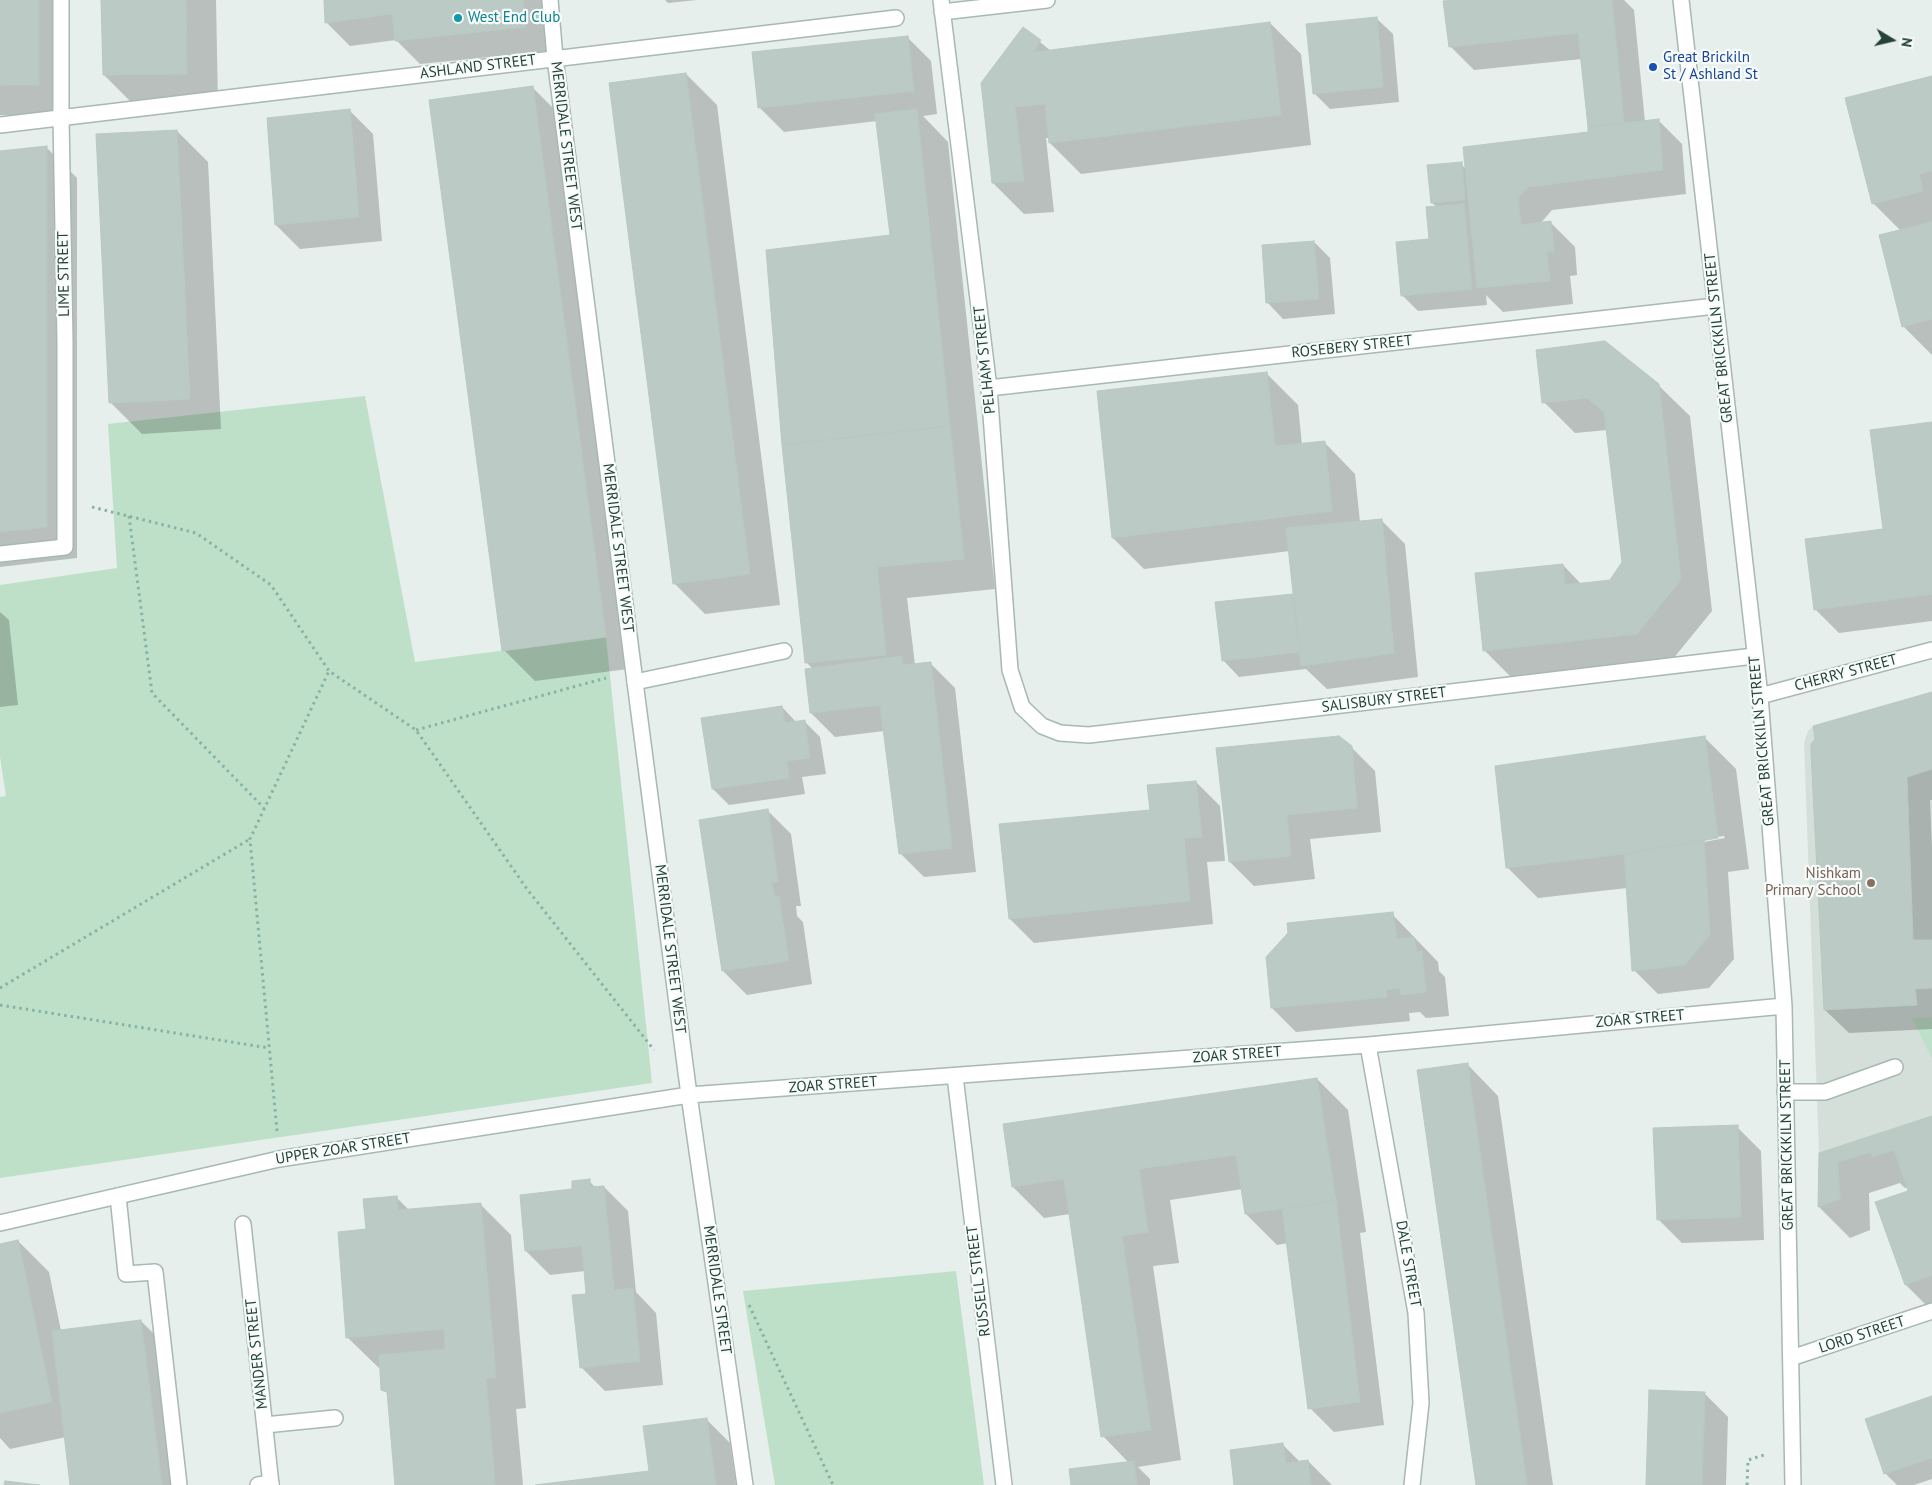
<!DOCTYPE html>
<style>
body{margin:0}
#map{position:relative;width:1932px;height:1485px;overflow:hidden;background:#e6efeb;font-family:"PT Sans",sans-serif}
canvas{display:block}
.north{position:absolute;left:1867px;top:15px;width:50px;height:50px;-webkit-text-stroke:4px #f7fbf9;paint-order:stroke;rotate:99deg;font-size:14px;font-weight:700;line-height:20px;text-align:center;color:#24423a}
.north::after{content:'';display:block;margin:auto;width:18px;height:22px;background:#24423a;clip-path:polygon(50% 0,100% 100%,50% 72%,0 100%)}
</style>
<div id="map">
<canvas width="1932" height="1485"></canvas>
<div class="north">N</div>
</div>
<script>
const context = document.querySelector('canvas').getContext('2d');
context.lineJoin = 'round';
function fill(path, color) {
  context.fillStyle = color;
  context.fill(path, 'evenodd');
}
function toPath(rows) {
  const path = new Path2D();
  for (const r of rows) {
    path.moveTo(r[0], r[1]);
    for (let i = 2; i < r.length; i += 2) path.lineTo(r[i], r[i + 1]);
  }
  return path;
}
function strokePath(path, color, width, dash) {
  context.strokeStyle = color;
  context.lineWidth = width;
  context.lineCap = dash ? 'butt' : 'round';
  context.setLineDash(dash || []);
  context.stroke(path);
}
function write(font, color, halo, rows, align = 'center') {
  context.font = font + ' "PT Sans",sans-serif';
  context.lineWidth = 4.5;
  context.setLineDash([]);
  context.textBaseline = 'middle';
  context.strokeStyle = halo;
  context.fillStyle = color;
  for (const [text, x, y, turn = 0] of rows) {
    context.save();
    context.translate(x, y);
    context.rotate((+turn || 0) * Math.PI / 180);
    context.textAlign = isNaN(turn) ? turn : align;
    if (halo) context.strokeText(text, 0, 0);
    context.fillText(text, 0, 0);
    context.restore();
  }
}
fill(toPath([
 [1932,692,1932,1116,1819,1153,1804,743,1808,731,1813,726]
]), '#d4dfda');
fill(toPath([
 [365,396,415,662,606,637,652,1083,0,1178,0,797,6,796,0,757,0,585,117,568,108,424],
 [1932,1017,1932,1059,1912,1018],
 [956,1271,984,1485,775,1485,743,1291]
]), '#bfe0c8');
fill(toPath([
 [0,0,70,0,69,115,0,115],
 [103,0,216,0,218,104,135,106,104,75],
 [325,0,545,0,549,51,420,64,396,40,350,46,326,22],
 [665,0,697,0,668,3],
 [1466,0,1624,0,1634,10,1645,122,1658,120,1682,144,1686,194,1552,210,1540,224,1551,223,1575,247,1577,275,1570,276,1573,304,1503,312,1486,295,1487,305,1418,311,1402,295,1431,240,1437,207,1432,203,1461,164,1466,169,1589,133,1582,59,1474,70,1450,46],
 [1376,18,1393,34,1399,102,1330,109,1314,93],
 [1270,23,1301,54,1311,145,1081,174,1050,143,1050,138,1046,138,1054,212,1024,214,993,183,1023,28,1051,51],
 [907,37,931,61,937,114,923,116,948,142,995,589,907,598,915,665,931,664,955,688,976,872,924,877,900,853,884,731,835,737,811,713,813,669,806,662,891,236,877,121,784,132,760,108],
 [686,74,717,105,780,605,705,614,674,583],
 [1932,78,1932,355,1903,326,1901,231,1873,203],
 [532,87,563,118,636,668,535,681,504,650],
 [349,110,373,134,382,241,300,249,276,225],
 [177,131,208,162,221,429,142,434,110,402],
 [46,147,77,178,77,558,0,567,0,152],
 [1314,242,1330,258,1335,314,1283,319,1267,302],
 [1267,374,1298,405,1302,445,1324,442,1355,474,1360,522,1381,520,1405,544,1418,677,1327,689,1306,669,1239,677,1223,660,1292,595,1295,597,1290,551,1144,569,1113,538],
 [1658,385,1690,416,1712,611,1668,665,1515,681,1484,650,1563,565,1582,585,1610,582,1624,562,1607,430,1575,433,1544,402],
 [1932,423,1932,621,1839,633,1815,609,1884,530],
 [0,612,9,620,18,705,0,707],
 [1932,694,1932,800,1930,800,1932,847,1932,1029,1849,1033,1825,1010],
 [782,707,796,722,804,721,820,737,826,774,802,777,805,794,729,805,713,789],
 [1705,738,1736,769,1749,869,1728,872,1734,959,1709,988,1658,994,1634,970,1627,888,1538,898,1507,867],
 [1724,836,1725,838,1704,842,1702,839],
 [1351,747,1375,771,1381,832,1310,839,1315,879,1254,886,1230,862],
 [1196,782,1220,806,1225,861,1207,862,1213,924,1034,943,1010,919,1151,811],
 [767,810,791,834,801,906,796,906,797,916,803,922,812,984,747,995,723,971],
 [1392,914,1438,962,1439,971,1445,977,1449,1016,1426,1018,1420,1012,1409,1013,1410,1021,1296,1032,1272,1008],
 [1467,1064,1498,1096,1553,1485,1477,1485],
 [1317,1079,1348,1110,1366,1232,1360,1233,1384,1425,1334,1432,1310,1408,1288,1243,1277,1245,1246,1214,1243,1189,1170,1200,1179,1263,1153,1266,1181,1460,1138,1467,1150,1479,1150,1485,1072,1485,1129,1463,1103,1436,1070,1214,1044,1218,1013,1187],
 [1932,1117,1932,1311,1906,1285,1877,1203,1910,1192,1908,1187,1905,1188,1900,1183,1869,1193,1870,1230,1850,1238,1819,1207,1820,1154],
 [1737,1127,1761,1151,1764,1240,1682,1243,1658,1219],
 [589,1181,596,1188,604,1187,628,1211,636,1292,656,1313,663,1385,605,1391,581,1367,588,1295,585,1271,550,1275,526,1251,574,1190],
 [396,1197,409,1210,480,1204,511,1235,526,1408,516,1409,523,1485,396,1485,389,1395,383,1389,381,1368,379,1368,347,1337,367,1230],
 [18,1241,49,1272,61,1331,141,1321,165,1345,183,1485,72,1485,66,1437,10,1449,0,1438,0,1245],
 [1704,1393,1728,1417,1726,1485,1647,1485],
 [1932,1398,1932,1479,1914,1485,1897,1485,1885,1473],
 [706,1419,730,1443,736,1485,545,1485,650,1472],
 [1282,1444,1300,1462,1308,1461,1332,1485,1236,1485]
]), '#0003');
const building = toPath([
 [0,0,39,0,39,85,0,85,0,0],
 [101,0,186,0,187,74,103,75,101,0],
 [324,0,523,0,525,27,395,41,392,14,325,23,324,0],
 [1453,0,1612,0,1624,123,1588,127,1578,33,1449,47,1443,1,1453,0],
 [1377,17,1383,87,1313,94,1306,24,1377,17],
 [1270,22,1281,115,1049,143,1045,104,1015,107,1024,181,992,183,981,83,1023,27,1041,40,1035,49,1035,52,1270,22],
 [908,36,914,91,758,108,752,52,908,36],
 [686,73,750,574,673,584,609,83,686,73],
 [1932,76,1932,171,1919,174,1923,191,1872,204,1845,98,1932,76],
 [533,86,606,637,502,651,429,100,533,86],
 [350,109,359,217,275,225,267,118,350,109],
 [917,109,950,426,782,445,766,250,890,235,875,114,917,109],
 [1659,119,1663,170,1528,187,1518,198,1521,225,1551,221,1554,252,1547,252,1550,281,1477,288,1463,147,1588,132,1588,127,1659,119],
 [177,130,190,399,109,403,96,134,177,130],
 [47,146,47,527,0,532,0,151,47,146],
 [1462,162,1465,200,1431,203,1427,165,1462,162],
 [1464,204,1472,289,1401,296,1396,242,1429,239,1426,207,1464,204],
 [1932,222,1932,319,1902,327,1879,235,1932,222],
 [1314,241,1319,299,1266,303,1262,245,1314,241],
 [1605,341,1659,384,1681,580,1637,634,1483,651,1475,573,1563,564,1565,585,1610,580,1622,562,1604,412,1587,398,1542,403,1536,350,1605,341],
 [1267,372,1275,446,1325,441,1332,511,1112,538,1097,391,1267,372],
 [1932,422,1932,594,1814,610,1805,539,1883,529,1870,430,1932,422],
 [950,426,964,559,877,567,886,655,805,663,782,445,950,426],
 [1382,519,1394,653,1301,666,1286,528,1382,519],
 [1293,594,1300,652,1222,661,1215,602,1293,594],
 [902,656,903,665,931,662,952,848,899,854,880,705,810,713,805,669,902,656],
 [1932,692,1932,769,1907,777,1913,940,1932,940,1932,988,1915,989,1917,1005,1824,1010,1811,752,1811,744,1815,739,1813,726,1932,692],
 [782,706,785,723,805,720,810,758,787,761,789,778,712,789,701,718,782,706],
 [1339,736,1352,746,1357,808,1287,815,1291,856,1229,862,1216,748,1339,736],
 [1705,736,1718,838,1624,854,1506,868,1495,766,1705,736],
 [1196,781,1202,837,1184,838,1190,901,1009,919,999,824,1150,810,1147,785,1196,781],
 [768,809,778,882,772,883,775,897,779,896,789,961,722,971,699,820,768,809],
 [1704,840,1710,934,1685,965,1632,971,1624,854,1704,840],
 [1393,912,1397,939,1414,937,1417,952,1422,951,1426,992,1401,995,1400,988,1386,990,1387,997,1271,1008,1266,957,1288,933,1287,923,1393,912],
 [1468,1063,1470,1081,1527,1485,1476,1485,1417,1070,1468,1063],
 [1317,1078,1336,1201,1245,1214,1236,1155,1139,1169,1148,1232,1122,1236,1151,1430,1101,1437,1064,1179,1012,1187,1003,1124,1317,1078],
 [1932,1116,1932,1275,1905,1285,1875,1202,1908,1191,1894,1150,1872,1157,1871,1152,1838,1162,1840,1199,1818,1207,1819,1153,1932,1116],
 [1738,1125,1741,1217,1657,1220,1653,1128,1738,1125],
 [590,1179,590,1187,604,1186,614,1290,633,1288,640,1361,580,1368,572,1295,586,1294,582,1246,525,1251,520,1195,572,1189,572,1181,590,1179],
 [397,1196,398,1210,481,1203,496,1378,486,1378,495,1485,395,1485,387,1392,381,1390,379,1355,445,1349,444,1329,346,1338,338,1232,366,1229,363,1199,397,1196],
 [1336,1201,1360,1402,1308,1409,1282,1209,1336,1201],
 [18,1240,52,1402,0,1413,0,1244,18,1240],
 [141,1320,162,1485,70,1485,52,1331,141,1320],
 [1649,1390,1705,1392,1702,1485,1646,1485,1649,1390],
 [1932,1396,1932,1458,1884,1474,1865,1419,1932,1396],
 [707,1418,716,1485,535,1485,649,1471,643,1426,707,1418],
 [1283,1443,1286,1463,1308,1460,1311,1485,1234,1485,1230,1450,1283,1443],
 [1134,1461,1137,1485,1071,1485,1069,1469,1134,1461],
 [5,1481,40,1485,4,1485,5,1481]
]);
fill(building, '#bbcac4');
strokePath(building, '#b8c9c2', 1);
const lane = toPath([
 [635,682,784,651],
 [1785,1092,1825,1092,1895,1067],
 [118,1196,126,1274,155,1272,179,1485],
 [265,1425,335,1418],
 [258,1485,271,1483]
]);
const street = toPath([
 [550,0,555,58,635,682,689,1095,745,1485],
 [941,0,989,388,1010,670,1022,707,1042,726,1060,733,1089,735,1754,656],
 [1681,0,1760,696,1784,1006,1793,1485],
 [942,12,1047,0],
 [0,125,896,18],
 [989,388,1715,306],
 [0,554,65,547,65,341,61,118,61,0],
 [1760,696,1932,650],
 [1368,1045,1416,1313,1421,1403,1412,1485],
 [955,1076,1004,1485],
 [0,1223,279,1159,689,1095,1368,1045,1784,1006],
 [243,1224,271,1485],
 [1791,1358,1932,1311]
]);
strokePath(lane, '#a8b8b2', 18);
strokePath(street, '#a8b8b2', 18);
strokePath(toPath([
 [92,507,196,533,271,585,329,671,416,730,527,889,654,1050],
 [129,516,152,693,264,808],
 [416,730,606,678],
 [0,988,250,839],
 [0,1005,269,1048],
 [277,1131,250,839,329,671],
 [749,1305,833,1485],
 [1747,1485,1748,1460,1764,1455]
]), '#86b3a5', 3, [2.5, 4]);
strokePath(lane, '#fff', 15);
strokePath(street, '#fff', 15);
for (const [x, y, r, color] of [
 [458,18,5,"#0f9aa8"],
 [1653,67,5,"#1a4fb4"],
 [1871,883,5,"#8d6e63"]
]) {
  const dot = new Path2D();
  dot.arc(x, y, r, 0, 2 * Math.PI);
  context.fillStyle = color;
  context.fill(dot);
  strokePath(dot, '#f7fbf9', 2);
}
write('15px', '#0d838f', '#f7fbf9', [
 ["West End Club",468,18]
], 'left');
write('15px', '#164399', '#f7fbf9', [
 ["Great Brickiln",1663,58],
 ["St / Ashland St",1663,75]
], 'left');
write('15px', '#24423a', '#f7fbf9', [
 ["ASHLAND STREET",478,67,-7],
 ["MERRIDALE STREET WEST",566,146,83],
 ["LIME STREET",64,274,-91],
 ["GREAT BRICKKILN STREET",1719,338,-96],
 ["ROSEBERY STREET",1352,347,-6],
 ["PELHAM STREET",985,360,-96],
 ["MERRIDALE STREET WEST",618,548,83],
 ["CHERRY STREET",1846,673,-15],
 ["SALISBURY STREET",1384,700,-7],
 ["GREAT BRICKKILN STREET",1762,741,-95],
 ["MERRIDALE STREET WEST",670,949,83],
 ["ZOAR STREET",1640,1019,-5],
 ["ZOAR STREET",1237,1055,-4],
 ["ZOAR STREET",833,1085,-4],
 ["GREAT BRICKKILN STREET",1787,1145,-91],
 ["UPPER ZOAR STREET",343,1149,-9],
 ["DALE STREET",1408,1264,80],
 ["RUSSELL STREET",979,1281,-97],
 ["MERRIDALE STREET",717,1290,82],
 ["LORD STREET",1862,1335,-18],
 ["MANDER STREET",257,1354,-96]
]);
write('15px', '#785e54', '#f7fbf9', [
 ["Nishkam",1861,874],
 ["Primary School",1861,891]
], 'right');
</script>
